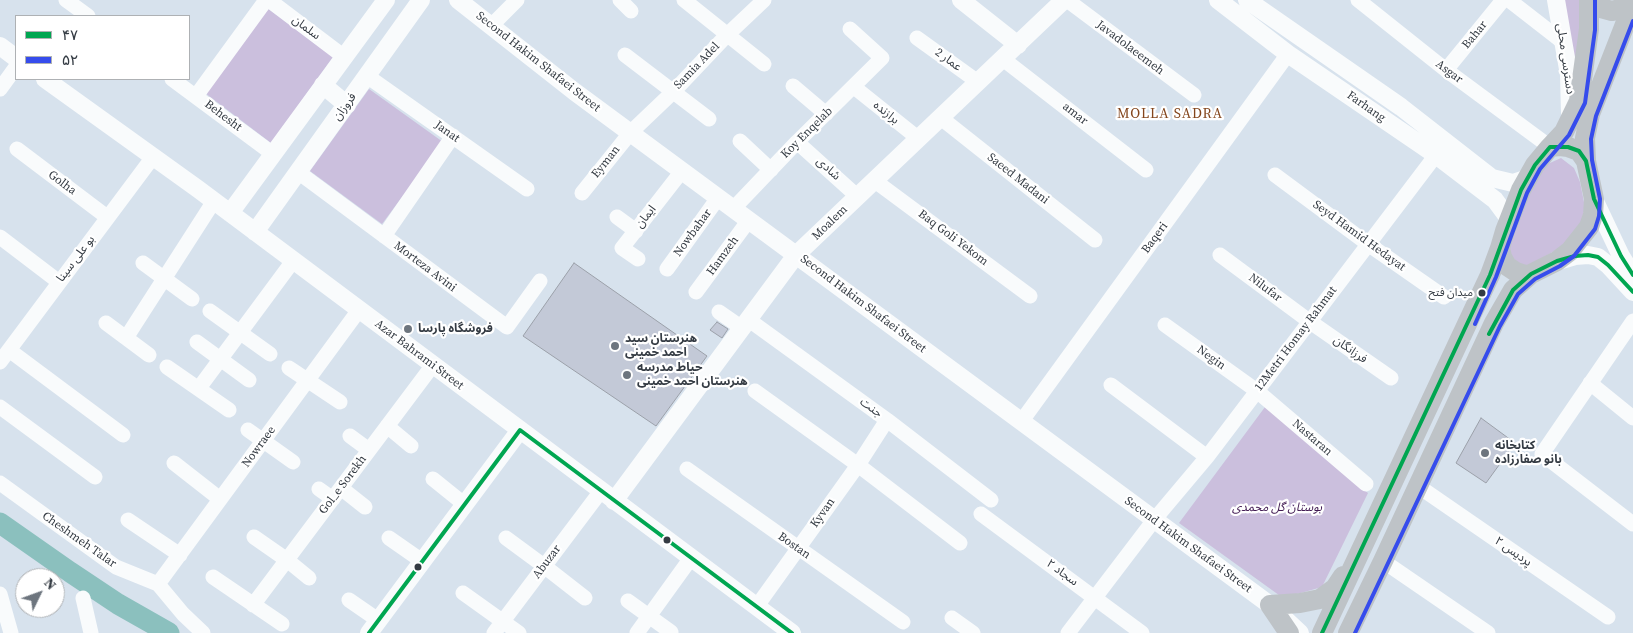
<!DOCTYPE html>
<meta charset="utf-8">
<style>
body{margin:0}
#map{position:relative;width:1633px;height:633px;overflow:hidden;background:#d7e2ed;font-family:"Source Serif 4",serif}
canvas{display:block}
.legend{position:absolute;left:15px;top:15px;width:175px;height:65px;box-sizing:border-box;background:#fff;border:1px solid #aeb1b4;margin:0;padding:6px 9px;list-style:none;font-size:15px;color:#343b43}
.legend li{display:flex;align-items:center;gap:10px;height:25px}
.legend b{width:25px;border:1px solid #aeb1b4}
.north{position:absolute;left:15px;top:568px;width:50px;height:50px;box-sizing:border-box;background:#fff;border:1px solid #aeb1b4;border-radius:50%;rotate:48deg;font-size:14px;font-weight:700;line-height:20px;text-align:center;color:#343b43}
.north::after{content:'';display:block;margin:auto;width:18px;height:22px;background:#6d757e;clip-path:polygon(50% 0,100% 100%,50% 72%,0 100%)}
</style>
<div id="map">
<canvas width="1633" height="633"></canvas>
<ul class="legend">
<li><b style="height:6px;background:#00a651"></b>۴۷</li>
<li><b style="height:6px;background:#364cec"></b>۵۲</li>
</ul>
<div class="north">N</div>
</div>
<script>
const context = document.querySelector('canvas').getContext('2d');
context.lineJoin = 'round';
function fill(path, color) {
  context.fillStyle = color;
  context.fill(path, 'evenodd');
}
function toPath(rows) {
  const path = new Path2D();
  for (const r of rows) {
    path.moveTo(r[0], r[1]);
    for (let i = 2; i < r.length; i += 2) path.lineTo(r[i], r[i + 1]);
  }
  return path;
}
function strokePath(path, color, width, dash) {
  context.strokeStyle = color;
  context.lineWidth = width;
  context.lineCap = dash ? 'butt' : 'round';
  context.setLineDash(dash || []);
  context.stroke(path);
}
function write(font, color, halo, rows, align = 'center') {
  context.font = font + ' "Source Serif 4","Noto Sans Arabic",serif';
  context.lineWidth = 4.5;
  context.setLineDash([]);
  context.textBaseline = 'middle';
  context.strokeStyle = halo;
  context.fillStyle = color;
  for (const [text, x, y, turn = 0] of rows) {
    context.save();
    context.translate(x, y);
    context.rotate((+turn || 0) * Math.PI / 180);
    context.textAlign = isNaN(turn) ? turn : align;
    if (halo) context.strokeText(text, 0, 0);
    context.fillText(text, 0, 0);
    context.restore();
  }
}
fill(toPath([
 [1559,0,1580,0,1582,14,1574,72],
 [267,8,333,57,271,143,205,93],
 [369,89,443,142,382,224,310,171],
 [1561,158,1574,168,1580,182,1585,207,1577,238,1523,269,1508,253,1521,201,1541,167],
 [1265,407,1368,493,1322,587,1283,598,1179,523]
]), '#cbbfdd');
strokePath(toPath([
 [0,523,70,572,118,604,169,633]
]), '#8bc0be', 21);
const building = toPath([
 [574,263,707,356,656,426,523,336,574,263],
 [717,322,728,329,722,338,710,330,717,322],
 [1481,418,1515,443,1486,483,1456,463,1481,418]
]);
fill(building, '#c3c9d7');
strokePath(building, '#9ba0a9', 1);
strokePath(toPath([
 [66,0,88,16],
 [269,0,343,56],
 [620,0,631,11],
 [684,0,764,64],
 [1067,0,1194,95],
 [1358,0,1446,70,1542,141],
 [1509,0,1563,42],
 [491,26,517,0],
 [917,38,978,82],
 [625,55,709,119],
 [1003,59,1146,170],
 [1446,70,1503,0],
 [367,76,527,189],
 [172,79,273,154],
 [793,86,826,114],
 [854,87,919,139],
 [0,89,16,67],
 [196,96,266,0],
 [941,118,1095,240],
 [740,141,771,170],
 [797,142,858,197],
 [17,149,107,217],
 [298,172,507,327,540,281],
 [1275,175,1368,244,1444,297],
 [875,181,1030,296],
 [582,193,631,132,673,92,727,35,764,0],
 [733,209,797,142,882,58,850,29],
 [617,217,636,231],
 [384,236,453,136],
 [0,237,59,282],
 [1220,255,1309,321,1391,378],
 [638,259,622,248,682,171],
 [143,263,192,299],
 [667,269,718,198],
 [696,292,749,220],
 [210,311,270,354],
 [719,312,742,328],
 [749,320,887,420,991,500],
 [1633,321,1542,454,1633,524],
 [106,323,149,355],
 [1165,325,1257,391,1366,484],
 [126,338,214,201],
 [197,342,249,380],
 [9,350,123,435],
 [0,362,153,157],
 [167,367,229,410],
 [289,368,340,402],
 [1590,383,1633,418],
 [1111,385,1207,457],
 [199,388,293,261],
 [755,391,858,465,960,543],
 [0,407,95,477],
 [1021,422,1288,54],
 [387,426,411,446],
 [248,430,293,462],
 [350,436,369,450],
 [174,463,220,499],
 [687,469,903,622],
 [433,479,464,504],
 [0,483,116,567,158,584,183,614,203,633],
 [1418,486,1608,617],
 [341,488,365,507],
 [319,489,333,499],
 [981,514,1142,633],
 [128,520,180,555],
 [254,537,287,560,309,578],
 [389,538,422,561],
 [506,538,544,566,585,598],
 [1383,561,1488,633],
 [213,577,282,624],
 [158,584,359,310],
 [463,593,519,633],
 [0,594,11,633],
 [83,598,91,633],
 [349,600,378,620],
 [628,601,671,632],
 [253,605,433,365],
 [757,606,858,465,887,420],
 [952,618,973,633],
 [494,633,601,491],
 [637,633,691,558],
 [1068,633,1154,520,1207,457,1436,155]
]), '#f9fbfc', 15);
strokePath(toPath([
 [458,0,575,92,1270,605,1300,633],
 [961,0,1018,45],
 [1218,0,1288,54,1436,155,1495,200,1509,219],
 [1247,0,1401,107,1492,178,1513,183,1528,178],
 [1556,0,1569,75,1570,113],
 [0,46,16,58],
 [45,79,198,189,792,633],
 [323,85,347,105],
 [1594,199,1621,256,1633,275],
 [230,213,386,0],
 [255,232,421,0],
 [1558,261,1575,256,1588,255,1598,257,1608,265,1633,292],
 [614,501,796,255,1064,0],
 [369,633,520,430]
]), '#f9fbfc', 18);
strokePath(toPath([
 [1594,0,1601,8,1612,11,1623,8,1633,1],
 [1550,147,1560,146,1568,147,1579,151,1586,161,1594,199,1593,215,1589,227,1570,251,1557,261,1531,274,1525,275,1516,272,1507,266,1502,257,1500,248,1505,231,1521,190,1535,165,1550,147,1564,132,1579,101,1589,29,1589,0],
 [1586,161,1585,138,1590,114,1633,4],
 [1289,633,1270,605,1300,603,1320,599,1335,588,1343,576],
 [1322,633,1490,275,1500,248],
 [1348,633,1383,561,1494,323,1513,290,1531,274]
]), '#bec3c7', 20);
strokePath(toPath([
 [1489,334,1513,290,1531,274,1557,261,1575,256,1588,255,1598,257,1608,265,1633,292],
 [520,430,792,633],
 [369,633,520,430],
 [1322,633,1490,275,1521,190,1535,165,1550,147,1568,147,1579,151,1586,161,1594,199,1621,256,1633,275]
]), '#00a651', 4);
strokePath(toPath([
 [1475,324,1496,277,1527,193,1540,169,1569,135,1585,103,1595,30,1595,0],
 [1355,633,1500,326,1518,294,1535,279,1560,266,1574,256,1595,229,1599,216,1600,199,1592,160,1591,139,1596,116,1633,21]
]), '#364cec', 4);
for (const [x, y, r, color] of [
 [1482,293,4.5,"#343b43"],
 [408,329,5,"#6d757e"],
 [615,346,5,"#6d757e"],
 [627,375,5,"#6d757e"],
 [1485,453,5,"#6d757e"],
 [667,540,4.5,"#343b43"],
 [418,567,4.5,"#343b43"]
]) {
  const dot = new Path2D();
  dot.arc(x, y, r, 0, 2 * Math.PI);
  context.fillStyle = color;
  context.fill(dot);
  strokePath(dot, '#fff', 2);
}
write('11px', '#343b43', '#fff', [
 ["میدان فتح",1473,293]
], 'right');
write('12px', '#343b43', '#fff', [
 ["سلمان",306,28,37],
 ["Bahar",1475,35,-51],
 ["Javadolaeemeh",1130,48,37],
 ["دسترسی محلی",1565,59,82],
 ["عمار 2",948,60,36],
 ["Second Hakim Shafaei Street",538,62,38],
 ["Samia Adel",697,66,-46],
 ["Asgar",1449,72,37],
 ["فروزان",345,107,-54],
 ["Farhang",1366,107,35],
 ["برازنده",886,113,39],
 ["amar",1075,114,38],
 ["Behesht",223,116,37],
 ["Janat",447,132,35],
 ["Koy Enqelab",807,133,-45],
 ["Eyman",606,162,-51],
 ["شادی",828,169,42],
 ["Saeed Madani",1018,179,38],
 ["Golha",62,183,37],
 ["ایمان",646,217,-52],
 ["Moalem",830,223,-44],
 ["Nowbahar",693,233,-54],
 ["Seyd Hamid Hedayat",1359,236,36],
 ["Baq Goli Yekom",953,238,37],
 ["Baqeri",1155,238,-54],
 ["Hamzeh",723,256,-54],
 ["بو علی سینا",76,259,-53],
 ["Morteza Avini",425,267,37],
 ["Nilufar",1265,288,37],
 ["Second Hakim Shafaei Street",863,304,37],
 ["12Metri Homay Rahmat",1296,339,-53],
 ["فرزانگان",1350,350,35],
 ["Azar Bahrami Street",419,355,37],
 ["Negin",1211,358,36],
 ["جنت",871,408,36],
 ["Nastaran",1312,438,41],
 ["Nowraee",259,447,-54],
 ["Gol_e Sorekh",343,485,-53],
 ["Kyvan",823,513,-55],
 ["Cheshmeh Talar",79,540,35],
 ["Second Hakim Shafaei Street",1188,545,36],
 ["Bostan",794,546,35],
 ["پردیس ۲",1513,552,35],
 ["Abuzar",547,562,-53],
 ["سجاد ۲",1062,573,36]
]);
write('bold 12px', '#343b43', '#fff', [
 ["فروشگاه پارسا",418,329],
 ["هنرستان سید",625,339],
 ["احمد خمینی",625,353],
 ["حیاط مدرسه",637,368],
 ["هنرستان احمد خمینی",637,382],
 ["کتابخانه",1495,446],
 ["بانو صفارزاده",1495,460]
], 'left');
write('italic 12px', '#411a52', '#fff', [
 ["بوستان گل محمدی",1277,508]
]);
context.letterSpacing = '1px';
write('14px', '#83451c', '#fff', [
 ["MOLLA SADRA",1170,114]
]);
context.letterSpacing = '0px';
</script>
